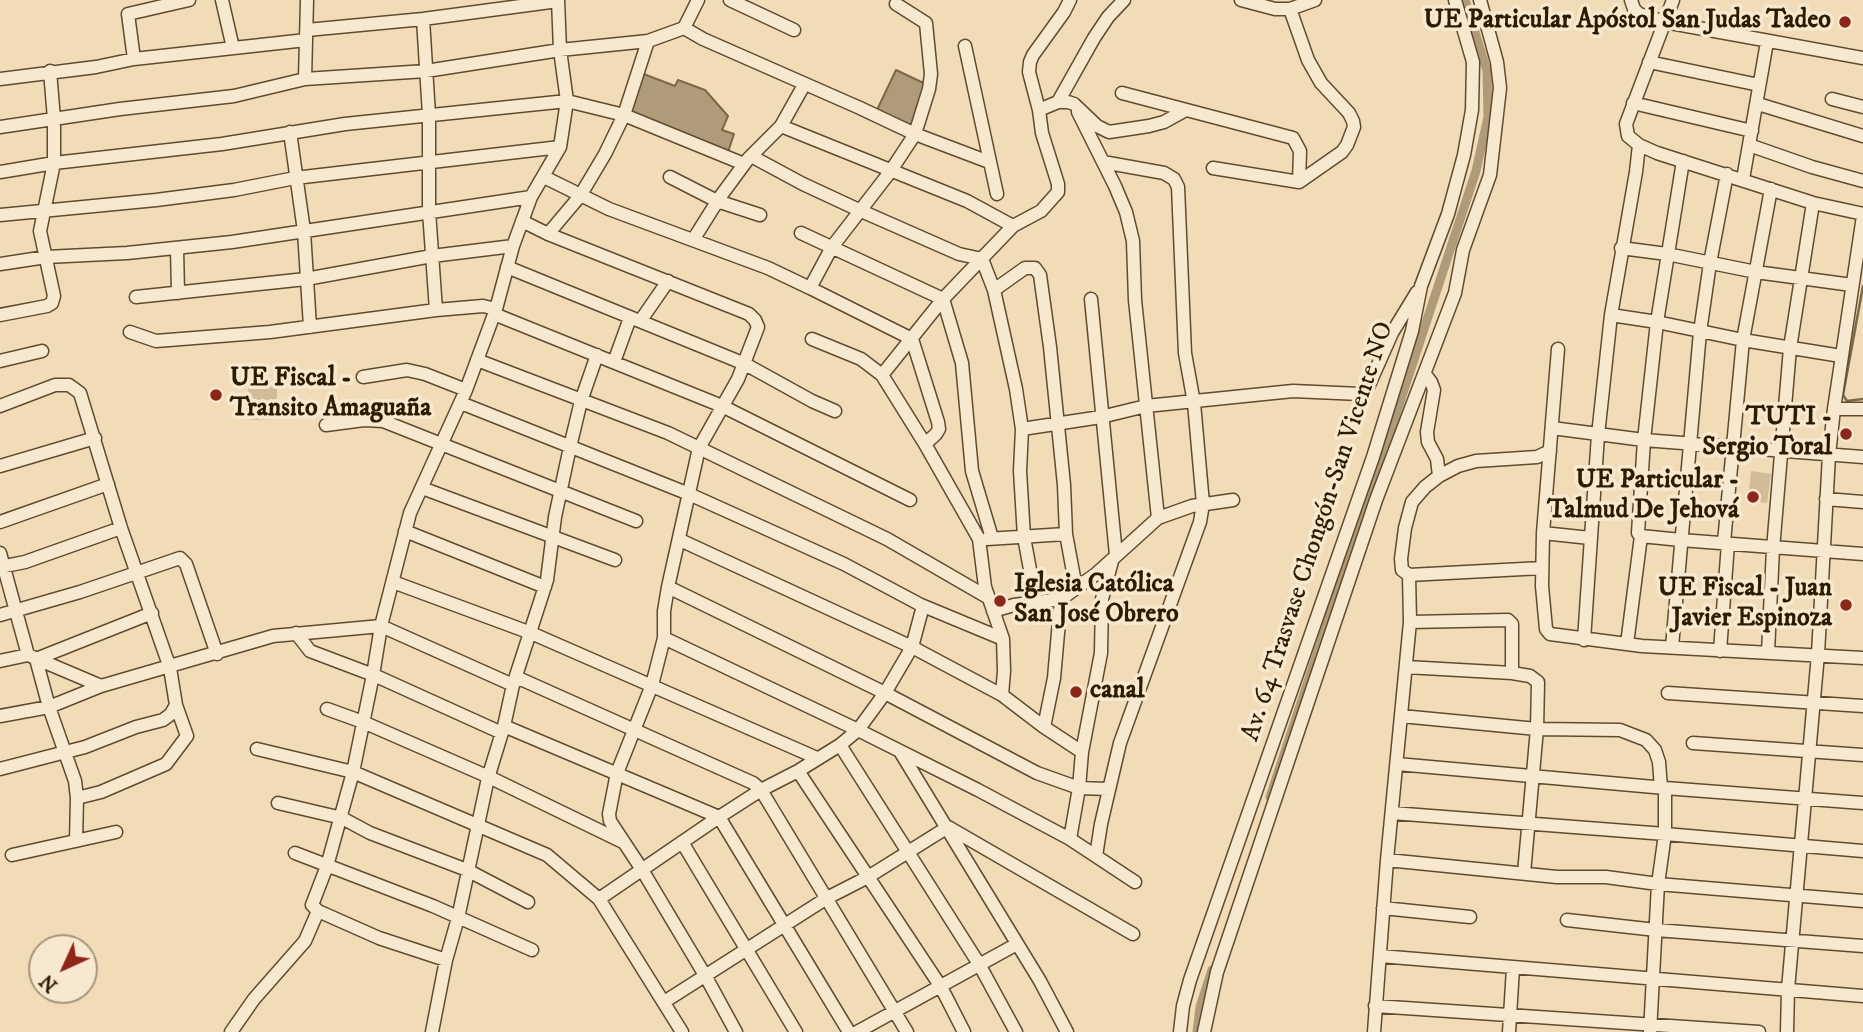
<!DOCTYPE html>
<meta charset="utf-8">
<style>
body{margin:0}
#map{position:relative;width:1863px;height:1032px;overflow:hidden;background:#f2dcb7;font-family:"IM FELL DW Pica",serif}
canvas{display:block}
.north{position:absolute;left:28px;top:934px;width:70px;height:70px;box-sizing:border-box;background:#f7e8d0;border:2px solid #a7967d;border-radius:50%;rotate:225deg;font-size:19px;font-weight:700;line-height:28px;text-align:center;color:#2e1c00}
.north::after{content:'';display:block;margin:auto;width:24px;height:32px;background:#8f2418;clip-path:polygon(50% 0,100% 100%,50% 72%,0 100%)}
</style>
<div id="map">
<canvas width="1863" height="1032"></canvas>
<div class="north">N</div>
</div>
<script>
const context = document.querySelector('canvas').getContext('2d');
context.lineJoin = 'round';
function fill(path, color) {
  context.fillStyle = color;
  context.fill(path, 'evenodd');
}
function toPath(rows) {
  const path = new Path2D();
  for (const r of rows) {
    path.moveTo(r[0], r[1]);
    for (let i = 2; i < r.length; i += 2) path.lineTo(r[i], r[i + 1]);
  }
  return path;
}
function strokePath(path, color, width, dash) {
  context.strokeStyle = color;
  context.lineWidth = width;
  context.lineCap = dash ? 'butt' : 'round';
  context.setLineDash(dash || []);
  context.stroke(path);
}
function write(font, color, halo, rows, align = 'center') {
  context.font = font + ' "IM FELL DW Pica",serif';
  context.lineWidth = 7;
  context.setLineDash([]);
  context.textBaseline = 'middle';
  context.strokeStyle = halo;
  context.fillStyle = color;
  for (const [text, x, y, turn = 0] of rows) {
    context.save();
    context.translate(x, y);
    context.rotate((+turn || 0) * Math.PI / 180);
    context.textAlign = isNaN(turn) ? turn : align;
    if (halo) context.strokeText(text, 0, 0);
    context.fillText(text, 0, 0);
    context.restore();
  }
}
fill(toPath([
 [248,386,277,386,277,419,250,420],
 [1751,471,1771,474,1767,503,1748,500]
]), '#d1bb98');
const water = toPath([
 [896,70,932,87,915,127,876,112,896,70],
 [641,73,675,86,678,80,705,90,728,116,722,130,734,134,727,155,627,113,641,73]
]);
fill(water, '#af9b79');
strokePath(water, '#7b6849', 2);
strokePath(toPath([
 [1863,286,1843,395,1847,401,1863,399]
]), '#7b6849', 2.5);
strokePath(toPath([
 [1270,797,1476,171,1488,117,1487,71,1465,0],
 [1197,1032,1200,1007,1212,970]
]), '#af9b79', 9);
const minor = toPath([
 [222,0,233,48],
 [698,0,684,28,703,39,860,108,915,134,989,162],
 [730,0,794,30],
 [1241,0,1275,9,1290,9,1315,0],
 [1631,0,1634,9,1639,14,1665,22,1863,58],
 [1673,0,1626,124,1628,136,1639,145,1657,153,1813,203,1863,214],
 [896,4,926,23,931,74,929,89,915,134,890,172,832,247,810,288,912,339,938,422,939,429,936,434,925,444],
 [423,19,429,115,429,211,436,310],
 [307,30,423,19,558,1],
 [965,46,997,194],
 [134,59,128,14,189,0],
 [1649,62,1759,85],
 [0,79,96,67,134,59,306,40],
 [305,79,307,0],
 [1122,93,1293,138,1300,151,1299,182],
 [1832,99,1863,107],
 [1058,102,1094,38,1108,17,1124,0],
 [1633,103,1752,131],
 [1758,104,1863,136],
 [1039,110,1029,72,1030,62,1033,55,1064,12,1070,0],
 [1078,112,1115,186,1126,212,1133,241,1135,300,1158,518],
 [781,126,967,201,1013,226],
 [0,127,120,109,234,96,305,79,426,71,560,50,648,41,684,28],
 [290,132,304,231,310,327],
 [1749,145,1812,167,1863,181],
 [751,156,803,184,859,210,959,254,982,259,994,290,1016,389,1022,429,1020,471,1024,537,1036,602],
 [1683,161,1657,322,1644,440,1638,533,1641,536,1681,540,1863,554],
 [1213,168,1299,182,1342,152,1347,145,1354,127,1353,121,1349,113,1321,83,1308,60,1290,9],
 [0,172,54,163,222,144,345,124,567,101,624,115,744,164],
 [544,177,609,209,768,268,810,288],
 [670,177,717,201,760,215],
 [1743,179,1767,42],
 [0,215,156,200,234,190,295,178,560,147],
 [522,221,548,234,749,314,755,320,758,327,738,379,699,448,668,587,664,611,664,638,652,685,617,773,609,814,610,821,641,868,706,977,736,1032],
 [801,233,943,299,882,375],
 [548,234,580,196,605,154,624,115,648,41],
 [693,240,720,197,748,159,781,126,804,85],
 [1621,248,1667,254,1756,272,1852,285],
 [177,249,178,293],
 [0,264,46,257,127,253,232,242,531,197],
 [507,267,745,364,812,401,835,411],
 [994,290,1025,268,1035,268,1040,275,1050,347,1064,485,1066,534,1076,588],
 [136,297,306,279,432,256,513,246],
 [1091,299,1116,555],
 [494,314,722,406,910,500],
 [0,315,47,306,52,303,54,296,40,231,54,163,54,119,50,71],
 [1611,315,1657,322,1743,340,1841,356],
 [641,320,668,281],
 [130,332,156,341,270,332,436,310,483,306,496,309],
 [812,339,861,359,882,375,925,444,979,539,985,587,1003,639,1004,671,1002,695],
 [1558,349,1543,533,1542,586,1546,629,1550,634,1642,646,1863,658],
 [477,360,668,433,887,539,989,598],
 [0,361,42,351],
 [614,362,630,318],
 [1425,374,1431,382,1434,390,1427,432,1428,442,1437,459,1439,476,1425,487,1412,502,1405,528,1401,559,1402,570,1409,575,1542,568],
 [363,377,407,370,425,374,466,390],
 [461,403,689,494,844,564,921,605,1003,639],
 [0,406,55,385,69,385,80,393,121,528,170,668,176,705,187,736,166,764,101,792,77,798,76,841],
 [1834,409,1863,409],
 [326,425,364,420,383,421,636,521],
 [1552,428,1644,440,1863,457],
 [1022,429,1101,417,1146,406,1293,391,1360,394,1369,385,1392,333,1417,292],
 [0,466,95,438],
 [1439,476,1458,466,1476,461,1537,457,1550,451],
 [422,488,615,560],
 [1826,499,1863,502],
 [0,522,108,484],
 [405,531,545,587],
 [1543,533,1590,538],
 [992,538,972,471,962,363,943,299,1013,226,1041,211,1058,192,1058,184,1042,133,1039,110,1058,102,1068,102,1074,104,1097,126,1109,132,1149,126,1164,122,1184,111],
 [987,539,1066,534],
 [680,540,912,647,1002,695,1044,727,1082,752],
 [1724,542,1743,340,1771,189],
 [0,553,28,655],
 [0,567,25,562,121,528],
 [393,582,531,633,817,758],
 [668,587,885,693,1037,773,1079,788,1108,789],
 [993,611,1014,605,1061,599,1096,574,1158,518,1192,506,1233,500],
 [0,615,80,592,180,558,186,564,217,654],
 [1410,622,1508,620,1512,624,1512,673],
 [296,633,310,651,376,676,502,733],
 [664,638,858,730,978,790,1070,839,1135,882],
 [1584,640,1598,435,1611,315,1636,172,1639,145],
 [1627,644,1641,536],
 [1672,647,1700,332,1710,263,1727,174],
 [1720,651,1728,543],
 [1768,652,1773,549,1790,348,1813,203],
 [0,661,28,655,101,686],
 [1406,667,1512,673,1530,676,1538,682,1537,729,1524,873],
 [516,677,753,783,761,790,907,1032],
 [1668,693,1863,706],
 [327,709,363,722,489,777,623,842],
 [0,716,49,707,101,686,273,636,381,626,513,685],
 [1401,716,1537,729,1620,730,1646,740,1655,750,1659,762,1661,788],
 [504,726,719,817],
 [1044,727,1054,678,1061,599],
 [1693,743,1863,755],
 [840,745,979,964,1016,1032],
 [257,749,353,772,547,855,599,899,682,1032],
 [901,753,1040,981,1067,1032],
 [1397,764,1665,788,1863,803],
 [0,769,85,747,136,727,163,720,171,714,176,705],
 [798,771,941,987,964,1032],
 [1665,788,1665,834,1863,851],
 [77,798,75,781,49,707,36,659,152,613],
 [278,803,342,818,370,833,467,870,528,902],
 [1392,813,1665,834,1658,884,1650,1032],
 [1070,839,1079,788,1082,752,1101,653,1102,599,1112,561],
 [682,842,796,1032],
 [295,853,433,906,532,950],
 [12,855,116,832],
 [1096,856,1101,824,1120,743,1200,522,1203,504,1194,403,1185,353,1178,187,1174,179,1164,173,1103,162],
 [1387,860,1557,877,1606,877,1658,884,1863,901],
 [599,899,719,817],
 [1383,908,1470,917],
 [1567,920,1656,930,1863,946],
 [1380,956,1863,996],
 [446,960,379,938,318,911,312,905,327,866,353,772,373,675,381,626,410,513,466,390,496,309,513,246,531,197,560,147,567,101,560,50,558,0],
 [664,1002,827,898,868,877,948,827,1133,934],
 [1375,1006,1759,1032],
 [231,1032,254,999,305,941,318,911],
 [432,1032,446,960,458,918,488,778,504,726,513,685,547,580,555,517,570,447,581,401,597,355],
 [849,1032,719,817,761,790,798,771,840,745,858,730,885,693,912,647,923,606],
 [857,1032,1017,944],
 [1180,1032,1183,1006,1190,980,1373,457,1412,331,1421,286,1448,214,1464,155,1472,110,1473,62,1455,0],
 [1204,1032,1217,972,1376,500,1455,293,1463,250,1490,175,1500,88,1497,62,1480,0],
 [1374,1032,1387,860,1410,622,1409,575],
 [1509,1032,1513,968],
 [1787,1032,1788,989,1818,654,1829,455,1834,409,1863,216]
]);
strokePath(minor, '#5f4c2e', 15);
strokePath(minor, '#f7e8d0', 12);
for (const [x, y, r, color] of [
 [1845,22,7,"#8f2418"],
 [216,395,7,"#8f2418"],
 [1846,434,7,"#8f2418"],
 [1753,497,7,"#8f2418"],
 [1000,601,7,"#8f2418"],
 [1846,605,7,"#8f2418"],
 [1076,692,7,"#8f2418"]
]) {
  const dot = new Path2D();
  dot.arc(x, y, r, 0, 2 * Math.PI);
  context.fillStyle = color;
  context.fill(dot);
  strokePath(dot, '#f7e8d0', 2.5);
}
write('bold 26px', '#2e1c00', '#f7e8d0', [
 ["UE Particular Apóstol San Judas Tadeo",1831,22],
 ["UE Fiscal -",230,380,"left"],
 ["Transito Amaguaña",230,410,"left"],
 ["TUTI -",1832,419],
 ["Sergio Toral",1832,449],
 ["UE Particular -",1739,482],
 ["Talmud De Jehová",1739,512],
 ["Iglesia Católica",1014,586,"left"],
 ["San José Obrero",1014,616,"left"],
 ["UE Fiscal - Juan",1832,590],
 ["Javier Espinoza",1832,620],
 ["canal",1090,692,"left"]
], 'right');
write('26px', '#2e1c00', '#f7e8d0', [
 ["Av. 64 Trasvase Chongón-San Vicente NO",1319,532,-72]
]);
</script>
